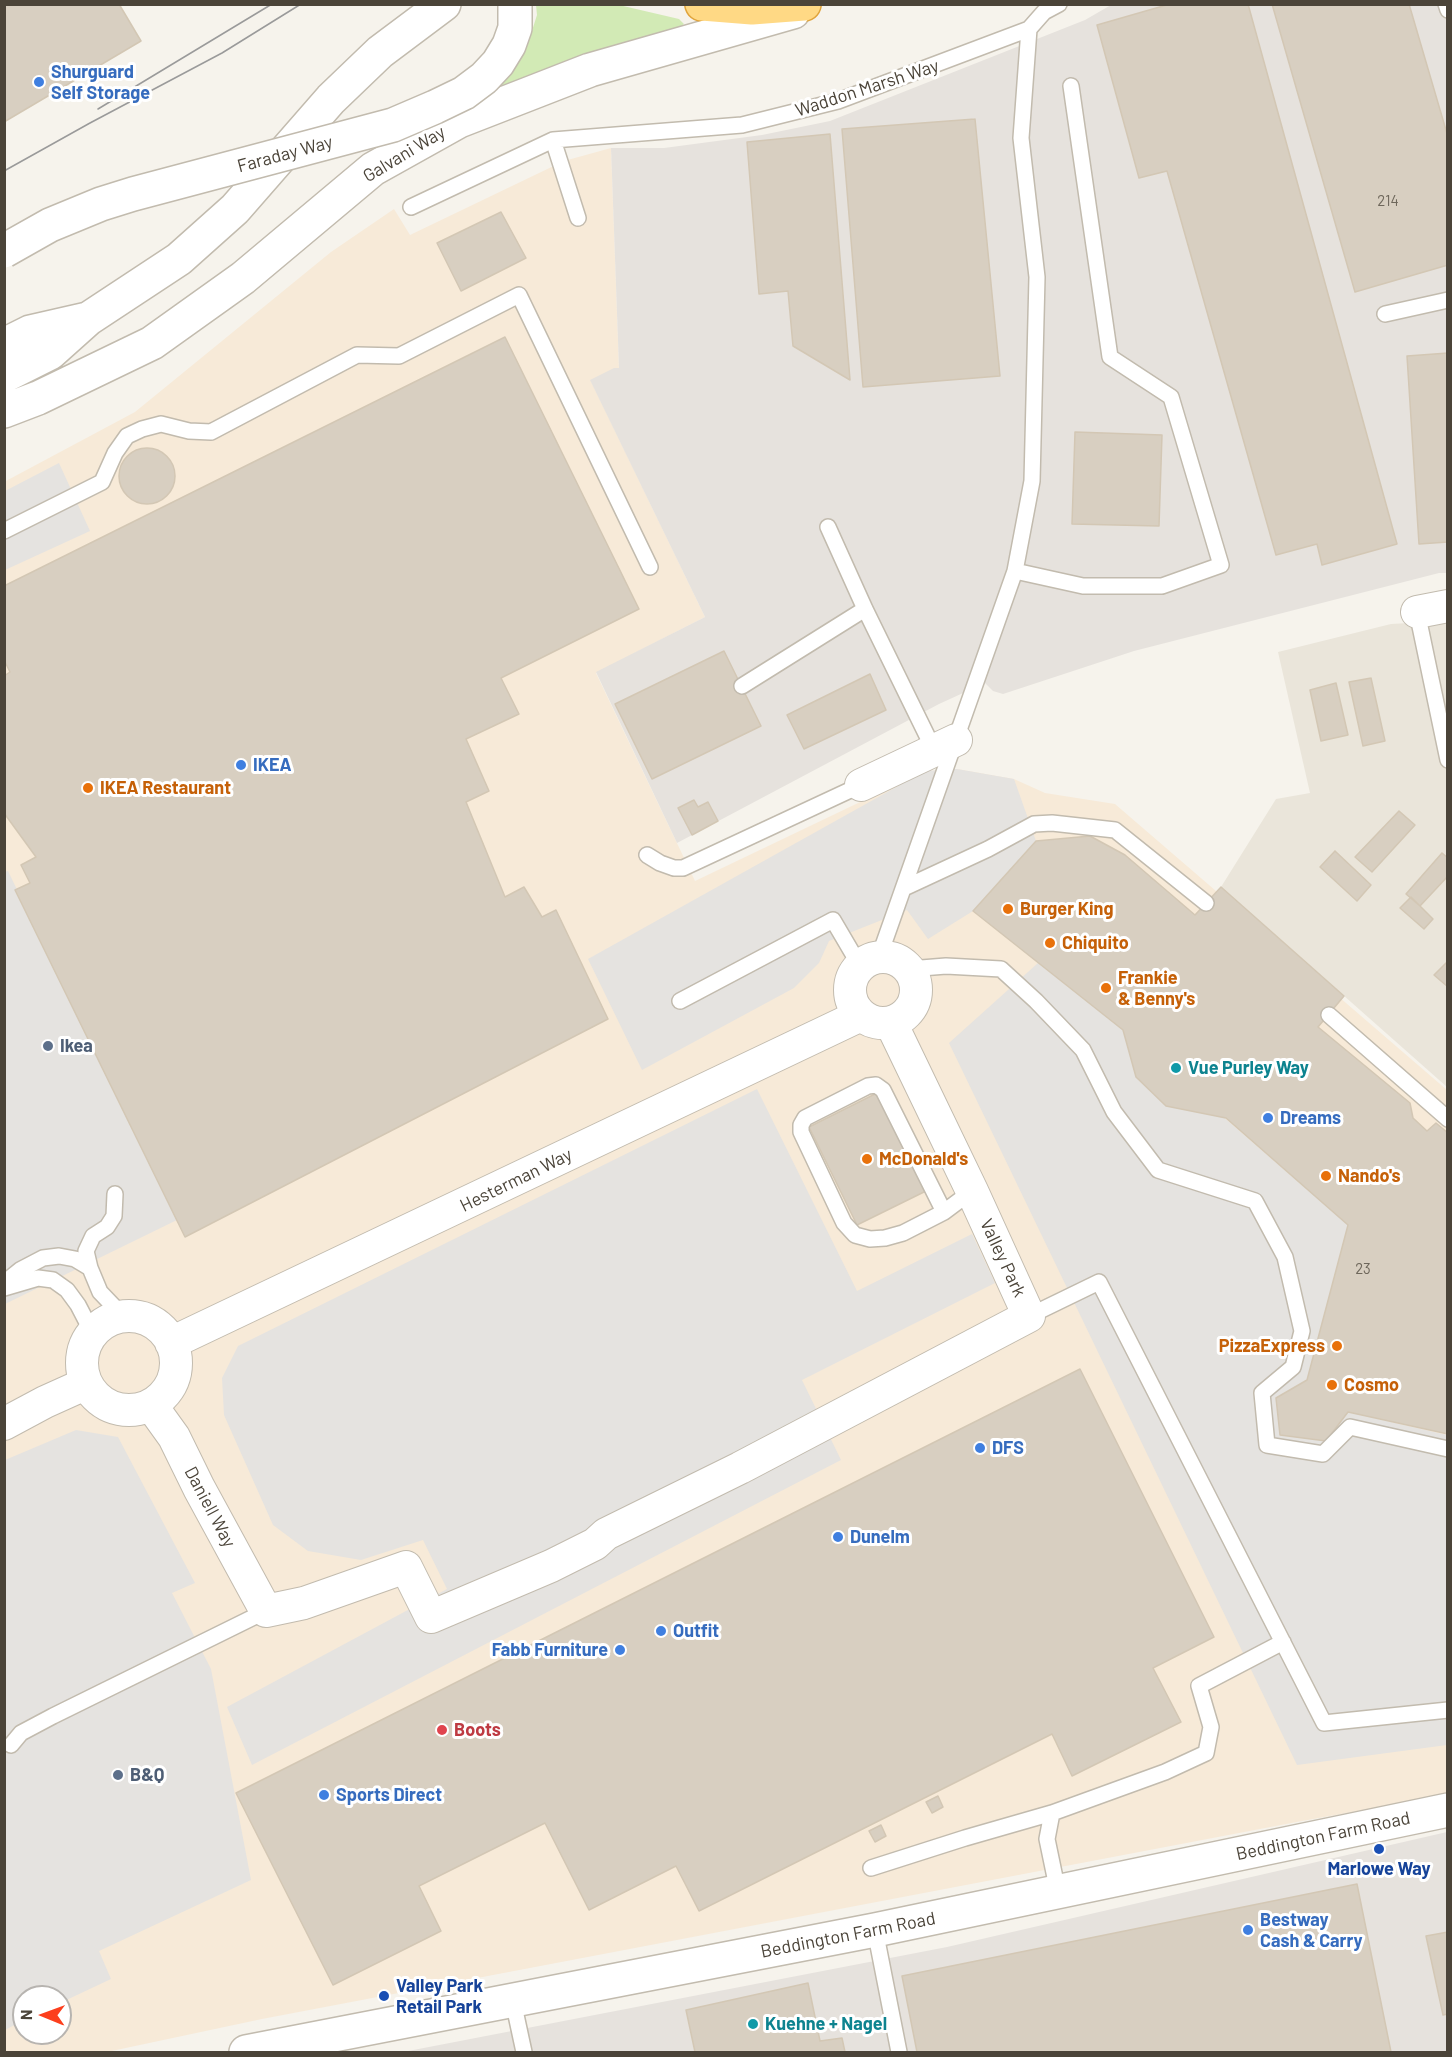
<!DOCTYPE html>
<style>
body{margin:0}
#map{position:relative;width:1452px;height:2057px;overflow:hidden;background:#f6f3ec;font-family:Barlow,sans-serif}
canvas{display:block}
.frame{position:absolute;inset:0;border:6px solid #4b4439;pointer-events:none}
.north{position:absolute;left:12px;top:1985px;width:60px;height:60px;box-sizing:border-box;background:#fff;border:2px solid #b7b4b0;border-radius:50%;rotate:271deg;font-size:16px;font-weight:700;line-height:24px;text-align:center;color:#4b4439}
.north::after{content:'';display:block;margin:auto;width:21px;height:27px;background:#fc3f1d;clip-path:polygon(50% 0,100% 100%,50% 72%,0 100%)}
</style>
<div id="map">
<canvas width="1452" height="2057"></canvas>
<div class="frame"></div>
<div class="north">N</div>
</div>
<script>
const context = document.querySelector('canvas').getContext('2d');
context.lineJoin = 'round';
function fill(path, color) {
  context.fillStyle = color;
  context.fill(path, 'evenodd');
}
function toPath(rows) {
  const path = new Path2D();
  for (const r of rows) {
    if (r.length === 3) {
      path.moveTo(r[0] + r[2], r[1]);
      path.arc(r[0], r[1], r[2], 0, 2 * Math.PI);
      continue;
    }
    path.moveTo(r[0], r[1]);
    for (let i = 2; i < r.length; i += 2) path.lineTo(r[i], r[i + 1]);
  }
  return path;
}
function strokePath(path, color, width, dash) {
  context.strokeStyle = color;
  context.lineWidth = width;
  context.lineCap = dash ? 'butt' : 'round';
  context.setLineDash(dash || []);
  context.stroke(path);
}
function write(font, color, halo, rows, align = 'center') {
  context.font = font + ' Barlow,sans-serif';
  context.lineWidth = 6;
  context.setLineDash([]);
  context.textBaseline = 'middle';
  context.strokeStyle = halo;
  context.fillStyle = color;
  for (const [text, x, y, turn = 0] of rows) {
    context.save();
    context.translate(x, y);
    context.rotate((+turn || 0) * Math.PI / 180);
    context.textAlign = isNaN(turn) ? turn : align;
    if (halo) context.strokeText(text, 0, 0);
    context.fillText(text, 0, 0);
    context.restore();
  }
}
fill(toPath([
 [1447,621,1447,1087,1221,887,1276,799,1310,793,1278,652,1391,624]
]), '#eae5da');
fill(toPath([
 [611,148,619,368,591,381,705,617,596,673,695,881,925,771,957,769,1014,779,1045,793,1115,804,1447,1090,1447,1795,1302,1821,262,2019,107,2052,5,2052,4,482,135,412,331,252,394,209,410,235,564,161],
 [24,1997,60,1997,60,2033,24,2033]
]), '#f7ead8');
fill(toPath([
 [1111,5,1447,5,1447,573,1439,573,1134,651,1003,694,993,691,985,683,939,704,677,843,596,672,705,617,590,380,614,368,619,368,611,148,664,148,762,135,830,121,1085,20],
 [1447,1832,1447,2052,403,2052,947,1947]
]), '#e6e2dd');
fill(toPath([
 [536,5,619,5,679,19,684,24,676,30,480,97,516,60,530,37,537,15]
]), '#d2eab5');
fill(toPath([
 [59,463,90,531,5,570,5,491],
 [957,769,1014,779,1036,841,973,911,928,939,907,910,829,941,819,963,794,988,642,1070,588,959,925,771],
 [8,871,177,1220,5,1304,4,872],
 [1038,963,1123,1030,1348,1225,1307,1380,1276,1398,1280,1435,1326,1441,1348,1412,1447,1435,1447,1745,1297,1765,949,1043],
 [757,1089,857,1291,972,1234,995,1283,802,1380,841,1460,252,1765,227,1707,447,1589,423,1540,361,1560,308,1551,273,1525,224,1415,222,1378,238,1346],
 [76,1430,118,1437,195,1583,172,1593,211,1669,251,1880,99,1951,111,1979,60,2003,60,1997,24,1997,24,2020,5,2030,5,1460]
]), '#e5e3e0');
const building = toPath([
 [4,4,119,4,141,41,4,122,4,4],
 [1170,4,1248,4,1397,544,1322,565,1317,544,1276,555,1167,171,1139,178,1097,25,1170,4],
 [1272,4,1409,4,1448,137,1448,265,1355,292,1272,4],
 [975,119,1000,376,863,387,842,129,975,119],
 [830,134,850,380,793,346,788,291,759,294,747,142,830,134],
 [501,212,526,258,461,291,437,243,501,212],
 [505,337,639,609,501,678,519,714,466,739,489,791,466,802,505,897,524,887,542,917,556,910,608,1019,185,1237,15,890,30,883,21,865,36,857,4,813,4,676,10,672,4,660,4,586,505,337],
 [1448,353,1448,542,1419,544,1407,356,1448,353],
 [1075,432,1162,435,1159,526,1072,524,1075,432],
 [147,476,28],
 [724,651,761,726,652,779,615,704,724,651],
 [870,674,886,710,804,749,787,715,870,674],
 [1371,678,1385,741,1363,746,1349,682,1371,678],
 [1336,683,1348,735,1321,741,1310,690,1336,683],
 [694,800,698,807,708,802,718,821,692,835,678,808,694,800],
 [1399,811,1415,825,1372,872,1355,857,1399,811],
 [1090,836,1125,855,1195,915,1221,887,1344,996,1318,1027,1410,1103,1413,1118,1427,1131,1436,1123,1448,1133,1448,1434,1348,1412,1326,1441,1280,1435,1276,1398,1307,1380,1348,1225,1226,1118,1166,1106,1136,1077,1123,1030,973,911,1036,841,1090,836],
 [1335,851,1371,885,1357,901,1320,867,1335,851],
 [1442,853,1448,858,1448,876,1420,906,1406,894,1442,853],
 [1411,897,1433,919,1424,929,1400,908,1411,897],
 [1448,961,1448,987,1434,975,1448,961],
 [877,1093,926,1191,857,1225,809,1127,877,1093],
 [1080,1369,1214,1637,1153,1668,1181,1722,1072,1776,1052,1734,699,1911,676,1866,589,1910,545,1823,419,1886,441,1931,333,1985,236,1793,1080,1369],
 [938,1796,943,1807,932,1813,926,1802,938,1796],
 [881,1825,886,1836,875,1842,869,1831,881,1825],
 [1357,1884,1391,2052,917,2052,902,1976,1357,1884],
 [1448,1932,1448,2014,1443,2015,1426,1936,1448,1932],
 [808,1983,820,2041,842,2038,845,2052,695,2052,686,2010,808,1983]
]);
fill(building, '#d8cfc1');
strokePath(building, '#d3c7b4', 1.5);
const service = toPath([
 [1446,4,1448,10],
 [553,140,578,218],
 [411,207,553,140,742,125,838,101,1029,29,1044,12,1059,4],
 [1385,314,1448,300],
 [828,527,865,609,934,750],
 [4,531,102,482,115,453,127,436,142,429,161,424,189,431,211,432,357,355,399,356,519,295,650,567],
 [1015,571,1083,586,1162,586,1221,565,1171,397,1110,357,1071,86],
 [1417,612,1448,760],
 [742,686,865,609],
 [647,855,660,863,674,868,683,868,861,785],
 [904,888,988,849,1034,824,1052,823,1115,830,1206,903],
 [879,957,1015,571,1032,481,1037,277,1021,138,1029,29],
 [909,969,946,966,1001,969,1036,1001,1083,1050,1114,1112,1158,1170,1255,1201,1285,1257,1302,1331,1293,1367,1262,1393,1267,1445,1323,1454,1350,1427,1448,1449],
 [680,1001,833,920,860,966],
 [1329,1015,1448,1119],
 [115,1194,114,1216,107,1227,93,1236,86,1251,90,1268,100,1292,122,1315],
 [944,1212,883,1090,876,1085,868,1086,805,1118,801,1125,801,1132,844,1223,855,1235,870,1239,885,1238,903,1233,944,1212,972,1191],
 [4,1283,20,1270,43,1258,59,1256,75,1259,90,1268],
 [4,1288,38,1278,53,1280,67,1290,78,1305,92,1332],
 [1029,1316,1099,1282,1324,1723,1448,1710],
 [11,1745,21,1733,53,1716,266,1611],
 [871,1868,965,1838,1052,1813],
 [1058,1892,1047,1839,1052,1813,1165,1772,1206,1753,1211,1727,1199,1686,1283,1642],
 [875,1930,899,2052],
 [513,2001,524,2052]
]);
const minor = toPath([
 [1417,612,1448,606],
 [861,785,956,740],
 [883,990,33],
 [129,1363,47],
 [171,1343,861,1015],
 [151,1405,174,1437,199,1488,266,1611,304,1603,406,1567,431,1617,551,1566,595,1544,606,1534,740,1468,1029,1316,972,1191,891,1023],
 [4,1424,45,1402,85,1384]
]);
const tertiary = toPath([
 [4,345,30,332,87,319],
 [4,376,50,353,88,319,179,259,235,209,331,99,380,52,444,4],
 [4,411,38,398,152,343,243,278,373,169,459,121,590,70,793,12],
 [246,2052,875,1930,1448,1810]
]);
const trunk = toPath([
 [702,4,752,8,804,4]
]);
strokePath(service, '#c2bbae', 18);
strokePath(minor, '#c2bbae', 34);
strokePath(tertiary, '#c2bbae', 36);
strokePath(trunk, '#e0a43c', 36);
strokePath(service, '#fff', 15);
strokePath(minor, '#fff', 32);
strokePath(tertiary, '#fff', 33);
strokePath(trunk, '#ffd985', 33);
strokePath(toPath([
 [98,109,272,4],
 [4,171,90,123,222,53,301,4]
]), '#9a9a9a', 1.5);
const tertiaryBridge = toPath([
 [4,251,50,225,101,204,133,194,393,125,435,107,464,93,484,78,498,63,509,45,515,28,515,4]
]);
strokePath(tertiaryBridge, '#c2bbae', 36, []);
strokePath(tertiaryBridge, '#fff', 33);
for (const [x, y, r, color] of [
 [39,82,6,"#3f7fe0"],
 [241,765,6,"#3f7fe0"],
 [88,788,6,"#e8710a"],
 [1008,909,6,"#e8710a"],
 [1050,943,6,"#e8710a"],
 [1106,988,6,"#e8710a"],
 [48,1046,6,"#5c6f8a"],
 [1176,1068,6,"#0f9aa8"],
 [1268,1118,6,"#3f7fe0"],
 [867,1159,6,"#e8710a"],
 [1326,1176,6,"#e8710a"],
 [1337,1346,6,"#e8710a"],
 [1332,1385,6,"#e8710a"],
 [980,1448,6,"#3f7fe0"],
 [838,1537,6,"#3f7fe0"],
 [661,1631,6,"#3f7fe0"],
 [620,1650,6,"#3f7fe0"],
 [442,1730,6,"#e0444e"],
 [118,1775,6,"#5c6f8a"],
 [324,1795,6,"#3f7fe0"],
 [1379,1849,6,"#1a4fb4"],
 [1248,1930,6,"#3f7fe0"],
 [384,1996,6,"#1a4fb4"],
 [753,2024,6,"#0f9aa8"]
]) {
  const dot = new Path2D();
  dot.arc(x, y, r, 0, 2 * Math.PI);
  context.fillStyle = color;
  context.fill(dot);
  strokePath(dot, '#fff', 2);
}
write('15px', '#6e675b', null, [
 ["214",1388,201],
 ["23",1363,1269]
]);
write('bold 18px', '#366cbe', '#fff', [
 ["Shurguard",51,72],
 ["Self Storage",51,93],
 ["IKEA",253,765],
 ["Dreams",1280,1118],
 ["DFS",992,1448],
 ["Dunelm",850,1537],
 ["Outfit",673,1631],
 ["Fabb Furniture",608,1650,"right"],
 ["Sports Direct",336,1795],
 ["Bestway",1260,1920],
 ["Cash & Carry",1260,1941]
], 'left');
write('18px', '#4b4439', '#fff', [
 ["Waddon Marsh Way",867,88,-18],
 ["Faraday Way",285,154,-15],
 ["Galvani Way",404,154,-31],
 ["Hesterman Way",516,1180,-26],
 ["Valley Park",1003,1258,65],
 ["Daniell Way",210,1507,62],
 ["Beddington Farm Road",1323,1836,-12],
 ["Beddington Farm Road",848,1935,-11]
]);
write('bold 18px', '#c56008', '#fff', [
 ["IKEA Restaurant",100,788],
 ["Burger King",1020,909],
 ["Chiquito",1062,943],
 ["Frankie",1118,978],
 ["& Benny's",1118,999],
 ["McDonald's",879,1159],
 ["Nando's",1338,1176],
 ["PizzaExpress",1325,1346,"right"],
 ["Cosmo",1344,1385]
], 'left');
write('bold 18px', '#4e5e75', '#fff', [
 ["Ikea",60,1046],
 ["B&Q",130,1775]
], 'left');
write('bold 18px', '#0d838f', '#fff', [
 ["Vue Purley Way",1188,1068],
 ["Kuehne + Nagel",765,2024]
], 'left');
write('bold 18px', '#be3a42', '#fff', [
 ["Boots",454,1730]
], 'left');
write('bold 18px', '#164399', '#fff', [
 ["Marlowe Way",1379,1869],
 ["Valley Park",396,1986,"left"],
 ["Retail Park",396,2007,"left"]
]);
</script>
